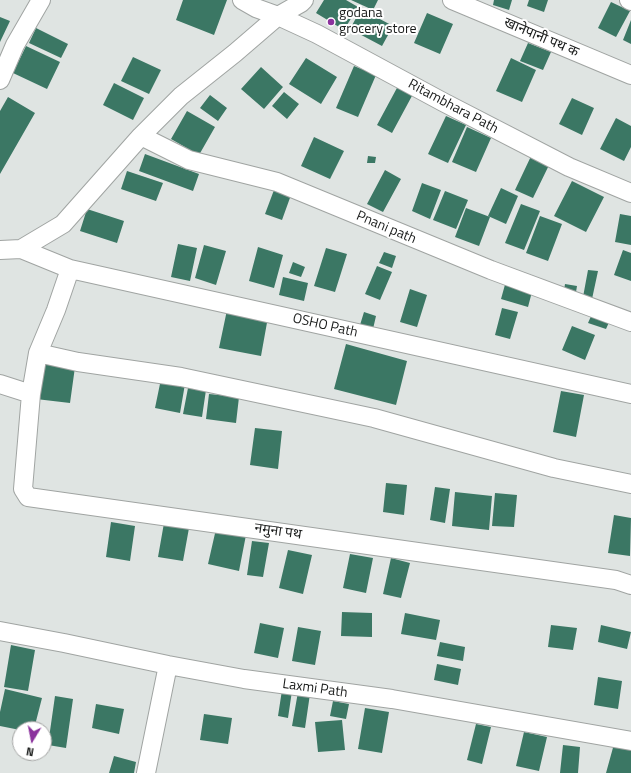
<!DOCTYPE html>
<meta charset="utf-8">
<style>
body{margin:0}
#map{position:relative;width:631px;height:773px;overflow:hidden;background:#dfe4e2;font-family:"Titillium Web",sans-serif}
canvas{display:block}
.north{position:absolute;left:12px;top:721px;width:40px;height:40px;box-sizing:border-box;background:#fff;border:1px solid #a3a4a3;border-radius:50%;rotate:190deg;font-size:11px;font-weight:700;line-height:16px;text-align:center;color:#191b1a}
.north::after{content:'';display:block;margin:auto;width:14px;height:18px;background:#8b329d;clip-path:polygon(50% 0,100% 100%,50% 72%,0 100%)}
</style>
<div id="map">
<canvas width="631" height="773"></canvas>
<div class="north">N</div>
</div>
<script>
const context = document.querySelector('canvas').getContext('2d');
context.lineJoin = 'round';
function fill(path, color) {
  context.fillStyle = color;
  context.fill(path, 'evenodd');
}
function toPath(rows) {
  const path = new Path2D();
  for (const r of rows) {
    path.moveTo(r[0], r[1]);
    for (let i = 2; i < r.length; i += 2) path.lineTo(r[i], r[i + 1]);
  }
  return path;
}
function strokePath(path, color, width, dash) {
  context.strokeStyle = color;
  context.lineWidth = width;
  context.lineCap = dash ? 'butt' : 'round';
  context.setLineDash(dash || []);
  context.stroke(path);
}
function write(font, color, halo, rows, align = 'center') {
  context.font = font + ' "Titillium Web","Noto Sans Devanagari",sans-serif';
  context.lineWidth = 4;
  context.setLineDash([]);
  context.textBaseline = 'middle';
  context.strokeStyle = halo;
  context.fillStyle = color;
  for (const [text, x, y, turn = 0] of rows) {
    context.save();
    context.translate(x, y);
    context.rotate((+turn || 0) * Math.PI / 180);
    context.textAlign = isNaN(turn) ? turn : align;
    if (halo) context.strokeText(text, 0, 0);
    context.fillText(text, 0, 0);
    context.restore();
  }
}
fill(toPath([
 [183,0,227,0,214,35,176,20],
 [324,0,346,0,358,7,344,30,316,13],
 [351,0,378,0,373,10],
 [494,0,512,0,509,10,493,5],
 [529,0,548,0,544,12,527,6],
 [611,2,630,11,616,37,598,28],
 [361,9,393,26,382,46,350,29],
 [427,13,453,24,440,54,414,43],
 [0,17,10,21,0,42],
 [631,20,631,44,623,40],
 [36,28,68,44,61,58,29,43],
 [528,43,551,52,543,70,520,61],
 [26,46,60,62,47,89,13,73],
 [133,57,161,70,149,94,121,81],
 [306,58,337,77,321,104,289,84],
 [511,58,536,70,522,102,496,91],
 [354,66,376,75,358,117,336,108],
 [261,67,283,87,264,109,241,89],
 [114,83,144,98,133,120,103,105],
 [398,86,413,94,392,133,377,125],
 [284,92,299,104,287,119,272,106],
 [210,95,227,108,218,121,200,108],
 [8,97,35,113,0,174,0,111],
 [572,98,594,108,582,135,559,124],
 [187,111,215,127,199,155,171,139],
 [446,116,466,125,448,163,428,154],
 [616,118,631,126,631,147,624,161,600,149],
 [467,127,491,138,476,172,452,162],
 [314,137,344,151,330,179,301,166],
 [533,152,551,161,533,198,515,190],
 [145,154,199,174,193,191,139,171],
 [368,156,376,157,375,163,367,163],
 [385,170,401,179,383,212,367,204],
 [127,171,163,183,156,201,121,189],
 [572,181,604,197,586,232,554,216],
 [422,183,441,190,430,219,412,211],
 [501,188,518,196,506,224,488,216],
 [274,190,291,195,282,220,265,214],
 [445,191,468,200,456,229,433,220],
 [521,204,540,211,524,250,505,243],
 [466,208,490,217,479,246,455,237],
 [87,209,124,221,117,243,80,231],
 [620,214,631,216,631,245,615,242],
 [540,216,562,224,548,261,526,253],
 [178,244,197,248,190,281,171,277],
 [204,245,226,251,216,285,195,278],
 [258,247,283,255,274,288,249,281],
 [326,248,347,254,335,292,314,286],
 [623,250,631,253,631,281,614,275],
 [384,252,396,256,392,268,379,263],
 [293,262,305,267,301,277,289,273],
 [377,266,392,272,380,300,365,294],
 [588,270,598,271,592,299,583,297],
 [283,277,308,283,304,301,279,295],
 [506,281,533,288,528,307,501,299],
 [565,284,577,286,576,292,564,290],
 [410,289,427,295,417,327,400,322],
 [502,308,518,312,510,339,495,335],
 [227,310,268,317,261,356,219,348],
 [364,312,376,316,373,329,360,325],
 [592,314,610,320,606,329,588,323],
 [572,326,595,335,585,360,562,350],
 [346,344,407,361,396,405,334,389],
 [40,362,75,367,70,403,36,399],
 [161,379,185,384,180,413,155,408],
 [188,388,206,390,202,417,183,414],
 [561,391,584,395,576,437,553,432],
 [209,394,239,397,236,423,206,419],
 [255,428,282,431,278,469,250,465],
 [386,483,407,485,404,515,383,512],
 [435,487,450,489,445,523,430,520],
 [455,492,492,496,489,530,452,526],
 [495,493,517,495,514,527,492,526],
 [614,515,631,518,630,556,608,553],
 [111,522,135,526,130,561,106,557],
 [164,523,189,528,183,561,158,557],
 [216,529,246,535,239,571,208,564],
 [252,541,269,543,263,577,247,575],
 [288,550,312,555,303,594,279,588],
 [350,554,373,558,366,593,343,588],
 [391,558,410,563,401,598,383,594],
 [342,612,372,613,372,637,341,636],
 [405,613,440,620,436,640,401,634],
 [260,623,284,628,278,658,254,653],
 [551,625,577,628,573,650,548,647],
 [601,625,631,632,627,649,598,642],
 [298,627,321,631,315,665,292,661],
 [440,642,465,647,463,661,437,656],
 [11,645,35,650,28,691,4,687],
 [437,664,461,669,458,685,434,680],
 [598,677,622,681,618,709,594,705],
 [5,689,42,698,34,729,20,729,20,730,0,726,0,712],
 [282,690,292,691,288,718,278,716],
 [298,692,310,694,305,728,292,726],
 [55,696,73,699,66,748,48,745],
 [333,701,349,704,346,719,330,716],
 [96,704,124,709,119,734,92,728],
 [365,708,389,712,382,753,358,749],
 [204,714,232,718,228,744,200,740],
 [342,720,345,750,318,752,315,722],
 [476,724,491,727,482,764,467,760],
 [524,732,547,737,539,771,516,766],
 [614,744,631,749,631,773,606,773],
 [563,745,580,747,578,773,560,773],
 [114,756,136,762,134,773,109,773]
]), '#3b7764');
const minor = toPath([
 [242,0,256,8,278,16,317,34,443,102,569,167,631,193],
 [452,0,631,75],
 [629,0,631,1],
 [0,80,15,45,41,0],
 [141,136,189,160,277,182,491,270,631,322],
 [21,249,70,269,631,394],
 [0,250,21,249,63,224,141,136,181,96,235,53,278,16,301,3,304,0],
 [70,269,56,310,38,353,78,362,181,377,374,418,554,468,631,484],
 [0,384,31,394,38,353],
 [31,394,23,489,28,497,616,580,631,585],
 [0,631,64,643,168,665,244,679,392,699,631,741],
 [146,773,168,665]
]);
strokePath(minor, '#a0a4a2', 20);
strokePath(minor, '#fff', 18);
for (const [x, y, r, color] of [
 [331,22,4,"#8b329d"]
]) {
  const dot = new Path2D();
  dot.arc(x, y, r, 0, 2 * Math.PI);
  context.fillStyle = color;
  context.fill(dot);
  strokePath(dot, '#fff', 1.5);
}
write('14px', '#191b1a', '#fff', [
 ["godana",339,14],
 ["grocery store",339,30]
], 'left');
write('14px', '#191b1a', '#fff', [
 ["खानेपानी पथ क",541,38,23],
 ["Ritambhara Path",453,107,28],
 ["Pnani path",386,228,23],
 ["OSHO Path",325,326,13],
 ["नमुना पथ",278,532,8],
 ["Laxmi Path",315,689,8]
]);
</script>
